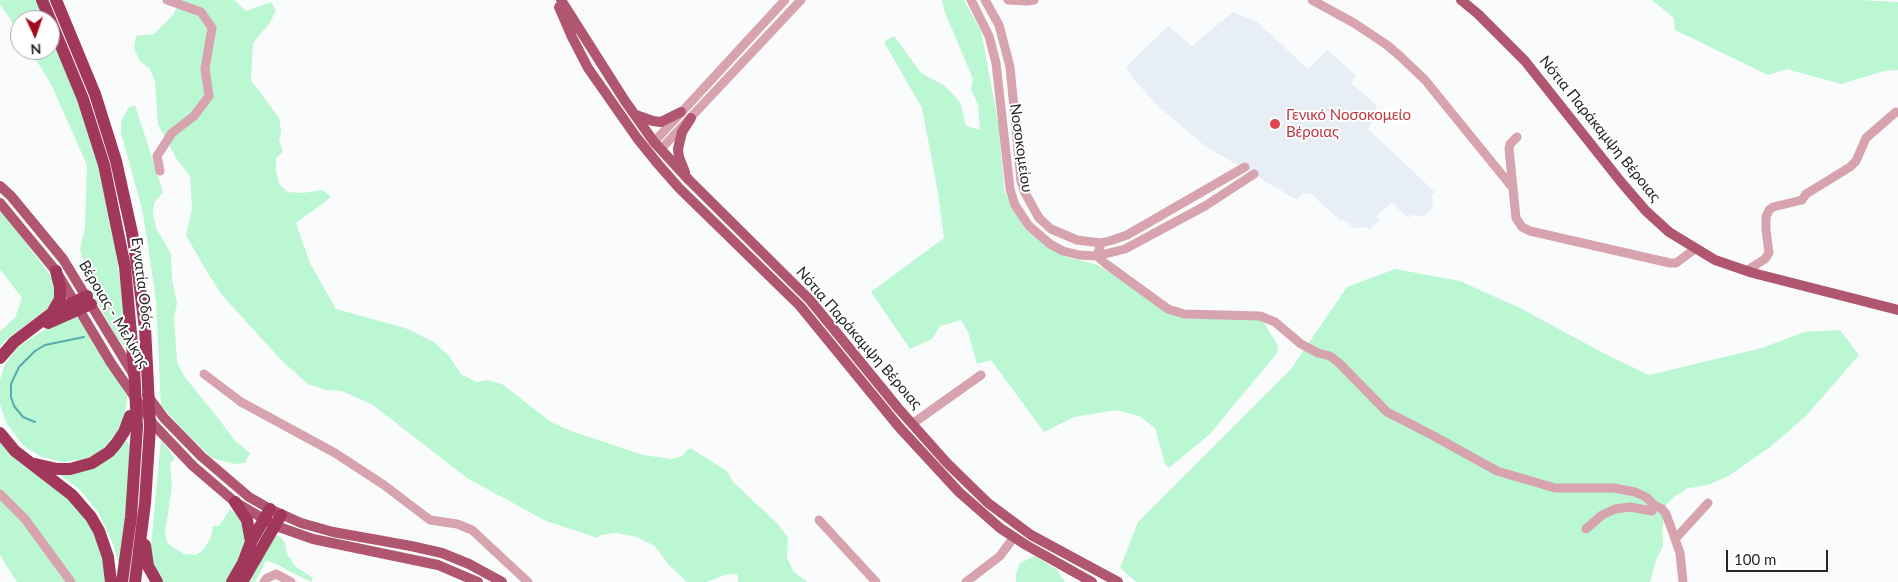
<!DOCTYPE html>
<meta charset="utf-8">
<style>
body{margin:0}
#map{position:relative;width:1898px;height:582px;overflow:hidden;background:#fafbfc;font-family:Lato,sans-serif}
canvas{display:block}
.north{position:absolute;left:10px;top:10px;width:50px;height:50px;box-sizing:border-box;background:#fff;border:1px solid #a9a9a9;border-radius:50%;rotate:177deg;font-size:14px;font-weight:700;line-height:20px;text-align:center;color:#272727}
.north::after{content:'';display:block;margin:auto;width:18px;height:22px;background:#a40a1f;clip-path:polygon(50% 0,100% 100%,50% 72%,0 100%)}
.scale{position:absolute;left:1726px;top:550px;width:102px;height:22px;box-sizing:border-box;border:2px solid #272727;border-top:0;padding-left:6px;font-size:15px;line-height:18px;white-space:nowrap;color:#272727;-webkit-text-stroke:4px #fff;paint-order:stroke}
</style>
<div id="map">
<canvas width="1898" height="582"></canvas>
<div class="north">N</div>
<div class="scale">100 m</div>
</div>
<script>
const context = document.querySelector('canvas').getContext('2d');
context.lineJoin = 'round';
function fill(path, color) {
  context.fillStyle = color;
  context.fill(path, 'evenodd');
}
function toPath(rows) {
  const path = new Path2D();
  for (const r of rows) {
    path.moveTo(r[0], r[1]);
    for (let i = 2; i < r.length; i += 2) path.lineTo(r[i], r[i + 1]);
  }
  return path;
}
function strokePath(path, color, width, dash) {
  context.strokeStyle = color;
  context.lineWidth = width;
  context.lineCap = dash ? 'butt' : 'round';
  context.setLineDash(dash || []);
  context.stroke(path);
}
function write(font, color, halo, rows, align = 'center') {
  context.font = font + ' Lato,sans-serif';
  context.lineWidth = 4;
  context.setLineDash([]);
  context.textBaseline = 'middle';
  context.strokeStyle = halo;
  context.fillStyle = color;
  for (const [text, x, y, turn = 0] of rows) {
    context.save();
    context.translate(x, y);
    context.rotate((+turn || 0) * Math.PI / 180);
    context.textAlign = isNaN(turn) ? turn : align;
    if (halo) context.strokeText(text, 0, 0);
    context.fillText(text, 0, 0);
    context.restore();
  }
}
fill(toPath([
 [1233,12,1256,21,1308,69,1327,50,1356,75,1351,83,1376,105,1377,113,1368,129,1435,192,1431,195,1433,201,1432,207,1429,212,1423,216,1412,215,1408,218,1392,203,1376,216,1380,220,1370,229,1366,227,1354,228,1343,219,1341,221,1311,194,1303,193,1297,200,1205,146,1159,107,1136,82,1126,67,1168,26,1192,46]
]), '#e8eef6');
fill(toPath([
 [0,0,38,0,47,20,20,20,20,34,0,4],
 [179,0,234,0,246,11,271,2,276,11,269,24,253,43,251,80,279,118,281,131,279,141,283,152,276,158,276,171,279,184,288,192,302,193,323,190,331,197,296,223,310,263,336,309,408,329,435,343,449,356,461,374,476,382,487,380,502,384,551,422,571,431,643,455,672,459,682,456,690,448,727,471,733,482,778,524,788,538,787,557,793,571,807,582,738,582,738,575,728,574,706,582,687,582,668,564,655,546,637,537,616,533,600,535,598,538,546,521,467,478,373,405,342,391,326,390,308,384,282,361,222,295,204,267,186,235,192,209,190,176,176,158,158,124,155,82,150,69,139,60,134,48,136,36,154,34,174,14],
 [942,0,964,0,981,31,999,127,1004,190,1012,207,1025,229,1047,247,1067,257,1095,264,1117,277,1164,310,1189,319,1258,319,1264,323,1278,346,1277,353,1210,434,1169,468,1165,464,1155,428,1139,416,1116,410,1074,417,1044,432,991,360,977,364,968,332,961,320,940,326,932,339,910,349,871,292,944,238,938,193,922,108,884,42,894,36,921,73,945,86,960,102,966,126,980,130,978,105,971,89,973,79,944,10],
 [1652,0,1860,0,1898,2,1898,70,1884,71,1841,84,1787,69,1768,75,1675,30,1674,18],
 [50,27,90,130,113,235,121,285,127,350,116,336,92,293,80,249,85,227,87,165,51,84,30,50,50,50],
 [135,105,163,192,154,203,153,213,156,228,171,254,172,279,177,303,174,318,177,362,184,376,218,418,235,441,250,453,245,463,234,464,212,458,183,430,161,405,156,302,148,245,142,209,121,133,121,122,128,108],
 [0,209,54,280,55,299,49,307,5,341,0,347,0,331,15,318,22,298,0,269],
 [1395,269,1460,281,1522,309,1605,354,1649,375,1762,348,1804,332,1840,330,1859,355,1805,417,1770,447,1730,475,1708,485,1688,488,1675,496,1665,506,1662,532,1663,546,1656,560,1650,582,1136,582,1120,568,1138,522,1291,369,1347,287],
 [72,316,77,316,84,324,127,396,127,400,125,417,112,441,95,455,85,459,64,462,42,457,24,446,18,439,6,422,0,404,0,380,5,364,18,347,39,333],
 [125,440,132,446,131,471,119,566,114,546,98,512,79,489,60,475],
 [161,440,175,458,170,463,172,485,165,535,168,544,184,554,196,555,204,549,211,537,213,526,219,526,230,509,241,518,246,533,243,553,226,582,163,582,153,565,151,547],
 [0,441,48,480,85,516,101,549,107,582,17,582,0,555],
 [275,535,282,538,285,543,287,554,296,567,313,578,311,582,274,563,266,561,255,582,246,582],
 [1035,556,1056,569,1065,582,1016,582,1016,574,1020,563]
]), '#baf7d2');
strokePath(toPath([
 [35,422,23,417,14,406,11,397,11,384,19,367,35,351,45,345,84,337]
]), '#56abb1', 2);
strokePath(toPath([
 [971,0,989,36,996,63,1010,189,1015,205,1029,226,1050,244,1063,251,1079,255,1097,256,1125,249,1205,206,1254,174],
 [985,0,999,25,1010,67,1021,181,1024,191,1039,218,1051,229,1077,240,1101,243,1113,240,1127,235,1245,167],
 [1008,0,1027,1,1034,0],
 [1312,0,1354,23,1387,45,1401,57,1425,80,1512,187],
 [1517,137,1510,144,1509,149,1516,218,1522,227,1530,231,1670,263,1676,263,1695,249],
 [654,142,785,0],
 [661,149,801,0],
 [160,171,157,156,172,133,194,116,209,96,205,69,212,28,201,12,167,0],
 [1101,243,1097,256,1106,264,1168,309,1184,314,1260,316,1275,322,1301,344,1318,353,1330,356,1339,363,1387,412,1432,435,1497,471,1555,488,1614,488,1635,492,1646,497,1654,505,1652,511,1630,507,1615,509,1602,515,1586,529],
 [1746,271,1765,259,1769,253,1766,230,1766,217,1769,210,1773,207,1802,200,1806,194,1850,167,1856,161,1866,138,1896,112],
 [204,374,241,402,335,453,384,485,430,520,457,524,472,530,528,582],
 [912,424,981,375],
 [0,494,25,519,71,582],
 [1654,505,1662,509,1666,514,1673,533,1680,553,1683,582],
 [819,520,876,582],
 [1675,539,1708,503],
 [264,582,267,578,276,574,291,582],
 [966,582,1000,556,1014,537]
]), '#d7a3af', 9);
strokePath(toPath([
 [561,0,625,101,654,142,689,180,810,300,898,408,947,463,988,503,1031,535,1118,582],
 [1461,0,1478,14,1525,61,1621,182,1646,211,1669,232,1715,260,1753,273,1898,310],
 [559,7,572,37,588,68,637,138,658,164,679,188,800,306,899,427,959,492,1000,528,1026,545,1092,582],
 [636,115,653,121,661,122,681,112],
 [685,172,679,157,678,149,682,132,691,118],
 [0,186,11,196,63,259,135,377],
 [0,203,56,271,111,363,154,425,193,466,235,502,276,526,313,539,438,565,478,582],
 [147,395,164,418,201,456,249,497,270,509,301,523,333,532,411,546,442,553,469,564,502,582]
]), '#b15671', 10);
strokePath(toPath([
 [42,0,83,99,104,165,125,267,134,367],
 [56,0,95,94,116,161,132,233,137,265,145,328,147,366],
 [52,313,60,299,60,287,56,271],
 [48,323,91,304],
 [0,358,14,342,52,313,87,296],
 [0,433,15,451,72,495,91,517,99,531,108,557,111,582],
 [35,464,57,469,70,469,92,463,109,452,116,444,124,432,130,416],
 [235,502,247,520,251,542],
 [145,545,148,566,157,582],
 [122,582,131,517,137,427],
 [135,582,145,503,150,427],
 [232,582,243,563,251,542,270,509],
 [242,582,281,515]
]), '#a1385b', 12);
strokePath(toPath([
 [147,366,150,427],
 [134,367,137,427]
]), '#a1385b', 12);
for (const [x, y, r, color] of [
 [1275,124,6,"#e0444e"]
]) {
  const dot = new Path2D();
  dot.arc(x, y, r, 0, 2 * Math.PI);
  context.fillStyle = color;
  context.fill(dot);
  strokePath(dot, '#fff', 2);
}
write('15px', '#be3a42', '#fff', [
 ["Γενικό Νοσοκομείο",1286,115],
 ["Βέροιας",1286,132]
], 'left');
write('15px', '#272727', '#fff', [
 ["Νότια Παράκαμψη Βέροιας",1600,129,51],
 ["Νοσοκομείου",1021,148,82],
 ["Εγνατία Οδός",142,283,83],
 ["Βέροιας - Μελίκης",114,314,59],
 ["Νότια Παράκαμψη Βέροιας",859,338,49]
]);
</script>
